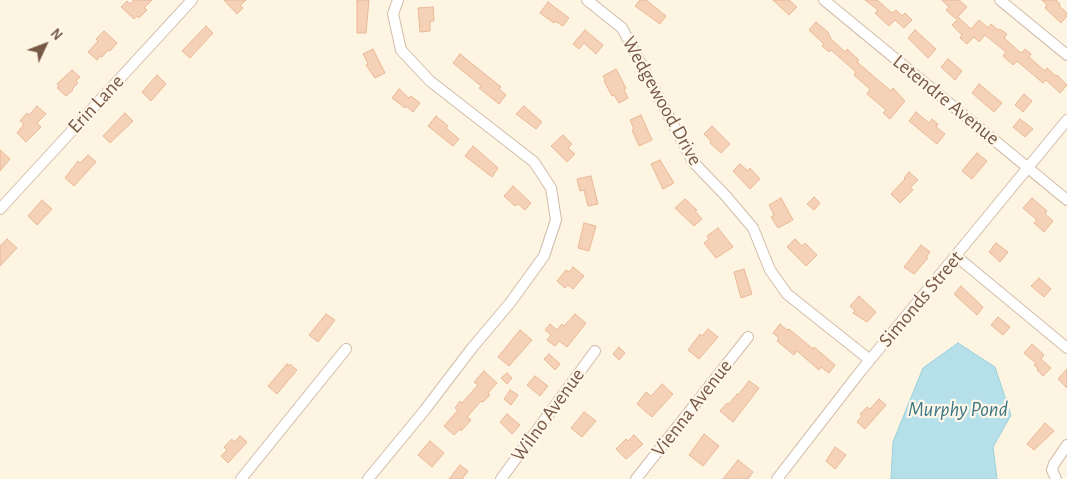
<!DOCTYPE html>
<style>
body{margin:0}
#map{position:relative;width:1067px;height:479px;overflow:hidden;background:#fef4e2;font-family:"Alegreya Sans",sans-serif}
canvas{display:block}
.north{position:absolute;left:20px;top:20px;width:50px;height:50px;-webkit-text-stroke:4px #fff7ea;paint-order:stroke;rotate:47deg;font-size:14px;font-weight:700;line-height:20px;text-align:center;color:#775946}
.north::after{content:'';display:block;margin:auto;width:18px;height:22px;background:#775946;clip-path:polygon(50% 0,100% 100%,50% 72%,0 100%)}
</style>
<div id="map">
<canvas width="1067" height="479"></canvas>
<div class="north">N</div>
</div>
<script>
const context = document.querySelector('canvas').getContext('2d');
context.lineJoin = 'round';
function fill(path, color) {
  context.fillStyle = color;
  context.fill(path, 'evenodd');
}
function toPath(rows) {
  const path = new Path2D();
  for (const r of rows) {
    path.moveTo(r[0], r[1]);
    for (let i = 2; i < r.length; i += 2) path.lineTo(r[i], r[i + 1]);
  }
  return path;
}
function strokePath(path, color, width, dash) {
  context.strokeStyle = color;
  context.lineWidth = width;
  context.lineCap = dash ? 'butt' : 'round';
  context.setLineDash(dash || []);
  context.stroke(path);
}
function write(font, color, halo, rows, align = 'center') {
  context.font = font + ' "Alegreya Sans",sans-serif';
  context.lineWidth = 4.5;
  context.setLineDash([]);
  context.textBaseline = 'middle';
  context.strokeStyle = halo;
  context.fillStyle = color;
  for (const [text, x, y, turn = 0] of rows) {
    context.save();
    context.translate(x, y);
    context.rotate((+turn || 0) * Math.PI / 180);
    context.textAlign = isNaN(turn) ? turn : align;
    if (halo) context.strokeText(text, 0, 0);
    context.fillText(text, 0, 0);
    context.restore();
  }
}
const water = toPath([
 [958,343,995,367,1011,415,993,447,997,479,891,479,893,442,923,368,958,343]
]);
fill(water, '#b5e0e9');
strokePath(water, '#9ad0db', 1);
const building = toPath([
 [134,0,152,0,144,8,147,10,139,18,137,16,134,19,121,7,127,1,130,4,134,0],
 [224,0,246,0,240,6,243,8,237,14,224,0],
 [357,0,369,0,366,33,357,33,357,0],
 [640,0,646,0,666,16,660,24,635,6,640,0],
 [773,0,789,0,797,7,789,15,773,0],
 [865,0,877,0,892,13,896,10,902,16,905,13,912,20,904,28,895,20,889,26,875,13,878,10,865,0],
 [942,0,959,0,967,7,956,19,946,10,949,7,942,0],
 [1042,0,1056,0,1060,4,1059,6,1067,13,1067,16,1061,23,1045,8,1047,5,1042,0],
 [548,2,569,18,563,26,555,21,554,23,540,13,548,2],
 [433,7,434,21,430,21,430,31,420,32,418,8,433,7],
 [959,18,971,29,979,20,988,28,991,24,998,30,1000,29,1007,34,1004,38,1021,53,1025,49,1031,54,1029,57,1045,71,1047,68,1056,76,1057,75,1067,85,1060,93,1046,80,1043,83,1017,61,1013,65,1003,56,1006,52,985,35,979,42,974,37,967,44,960,38,962,35,952,25,959,18],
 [816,22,829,33,828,34,831,37,830,38,845,52,847,49,859,60,857,62,891,91,893,88,905,101,890,119,883,113,886,110,867,94,870,89,854,75,856,72,831,50,829,52,822,46,824,44,809,30,816,22],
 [206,26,213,33,190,58,182,51,206,26],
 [585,30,603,45,596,54,584,43,579,49,573,44,585,30],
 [915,30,936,49,928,58,908,38,915,30],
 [104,31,117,43,110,51,108,50,102,57,100,56,97,60,88,52,98,41,96,39,104,31],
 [373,49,385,73,375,78,366,65,368,63,363,54,373,49],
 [460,54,501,87,499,89,506,95,499,104,479,88,481,86,453,63,460,54],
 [948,59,962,71,955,80,941,67,948,59],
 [616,69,626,88,624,90,628,98,619,103,614,95,612,96,604,81,606,81,603,76,616,69],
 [72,70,80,77,76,81,78,83,72,89,73,90,66,96,57,88,59,87,57,84,72,70],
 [157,75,166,84,151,101,142,92,157,75],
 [979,84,1002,103,994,112,972,93,979,84],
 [399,89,409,98,411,96,420,103,413,112,406,106,405,108,392,98,399,89],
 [1024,94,1032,101,1023,112,1015,105,1024,94],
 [37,106,46,114,37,123,41,127,26,142,17,133,24,124,20,121,27,113,29,115,37,106],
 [524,106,542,122,536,129,516,114,524,106],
 [916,112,929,123,932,119,938,124,936,127,945,134,937,144,909,121,916,112],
 [125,113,133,121,110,143,103,136,125,113],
 [641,115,652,140,639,146,632,130,634,129,630,120,641,115],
 [436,116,448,126,446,128,459,139,453,146,428,126,436,116],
 [1020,119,1033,129,1025,137,1013,127,1020,119],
 [712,126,730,144,721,153,710,143,711,141,704,134,712,126],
 [563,135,572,144,568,148,575,154,567,162,551,146,563,135],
 [473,146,498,168,492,177,465,156,473,146],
 [0,150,10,159,0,171,0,150],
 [977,153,987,161,972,179,962,171,977,153],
 [88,155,96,162,74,186,65,178,78,161,80,163,88,155],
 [660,160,674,183,663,189,651,164,660,160],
 [740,164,748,171,750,168,760,179,750,189,733,171,740,164],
 [909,172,918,180,910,188,913,190,900,203,891,194,905,179,904,178,909,172],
 [591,176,598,204,588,206,584,190,580,191,577,179,591,176],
 [513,186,531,203,525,210,518,204,515,206,504,196,513,186],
 [814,197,820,203,814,210,807,204,814,197],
 [781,198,793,220,778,228,771,217,774,215,769,205,781,198],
 [1032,198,1047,211,1045,214,1053,221,1044,232,1034,223,1037,220,1023,208,1032,198],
 [685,199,697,210,695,211,702,219,694,226,675,208,685,199],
 [42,200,52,209,37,225,28,216,42,200],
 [584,223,596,226,589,251,578,248,584,223],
 [718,228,733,247,716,258,704,243,709,239,707,236,718,228],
 [7,239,17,248,0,266,0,246,7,239],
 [795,239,802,246,805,243,817,255,806,266,787,247,795,239],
 [996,243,1008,252,1000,262,989,252,996,243],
 [921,245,930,252,926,257,928,258,914,274,904,267,921,245],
 [573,267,584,276,573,289,568,285,565,288,557,281,566,270,569,272,573,267],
 [744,269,752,294,741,298,734,272,744,269],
 [1039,278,1051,289,1044,297,1031,286,1039,278],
 [961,286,983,307,977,315,954,294,961,286],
 [859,296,876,312,867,322,853,313,855,311,850,306,859,296],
 [326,314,335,320,318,342,309,335,326,314],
 [575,314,586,323,567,347,559,341,555,346,547,340,551,335,545,330,550,324,557,330,562,324,564,326,575,314],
 [998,317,1010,327,1003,335,991,325,998,317],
 [780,324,787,330,789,329,813,349,814,347,835,365,829,373,821,367,819,370,797,351,794,355,777,341,779,338,773,333,780,324],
 [708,329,718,337,699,359,688,350,700,334,702,336,708,329],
 [520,330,532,340,509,366,498,357,520,330],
 [1032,344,1044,355,1041,359,1051,368,1043,376,1037,370,1038,369,1034,365,1036,363,1024,353,1032,344],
 [619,347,625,353,619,360,613,354,619,347],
 [549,354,560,364,555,370,544,359,549,354],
 [287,364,289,366,290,364,297,370,277,394,268,386,287,364],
 [1067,369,1067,388,1058,379,1067,369],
 [484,371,497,383,488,393,490,395,483,402,481,401,467,417,471,420,461,431,460,429,454,435,444,426,458,410,455,408,460,401,462,403,478,385,474,382,484,371],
 [507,373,512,378,507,384,501,378,507,373],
 [535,376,548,386,540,396,527,385,535,376],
 [749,381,759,388,733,422,720,411,727,403,729,404,737,394,738,395,749,381],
 [662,384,673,394,652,417,637,404,646,392,651,396,662,384],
 [510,390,518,395,511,405,504,399,510,390],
 [879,399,886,405,865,429,857,422,862,416,860,414,867,407,870,409,879,399],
 [584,412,596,421,582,437,571,428,584,412],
 [507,414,520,425,512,434,500,422,507,414],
 [1045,423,1054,431,1034,450,1027,444,1045,423],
 [704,434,719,446,703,466,689,455,704,434],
 [634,435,643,444,626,459,616,449,626,439,628,441,634,435],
 [240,436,247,442,228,463,221,456,227,450,224,447,232,439,234,442,240,436],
 [430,441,444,453,432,467,418,455,430,441],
 [835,447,846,455,835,469,826,461,835,447],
 [738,460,753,472,748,479,723,479,738,460],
 [460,465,468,471,462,479,449,479,460,465]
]);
fill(building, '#f5d1b7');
strokePath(building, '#e9b896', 1);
const minor = toPath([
 [587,0,622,28,693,162,725,195,753,228,770,270,787,294,870,360],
 [824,0,1067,200],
 [1000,0,1067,55],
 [0,209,192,0],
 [956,256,1067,348],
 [241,479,346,349],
 [368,479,424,411,472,348,510,303,544,256,556,220,551,188,534,162,430,81,401,50,393,14,398,0],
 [501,479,595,351],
 [636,479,748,337],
 [777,479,860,372,1067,120],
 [1056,479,1052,470,1054,464,1067,445]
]);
strokePath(minor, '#d2bdaa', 12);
strokePath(minor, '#fff', 10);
write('20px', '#775946', '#fff7ea', [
 ["Letendre Avenue",946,100,39],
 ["Wedgewood Drive",662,101,61],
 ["Erin Lane",96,104,-47],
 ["Simonds Street",921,299,-50],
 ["Vienna Avenue",692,408,-52],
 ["Wilno Avenue",548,415,-54]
]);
write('italic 21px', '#3b7785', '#fff7ea', [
 ["Murphy Pond",958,410]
]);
</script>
